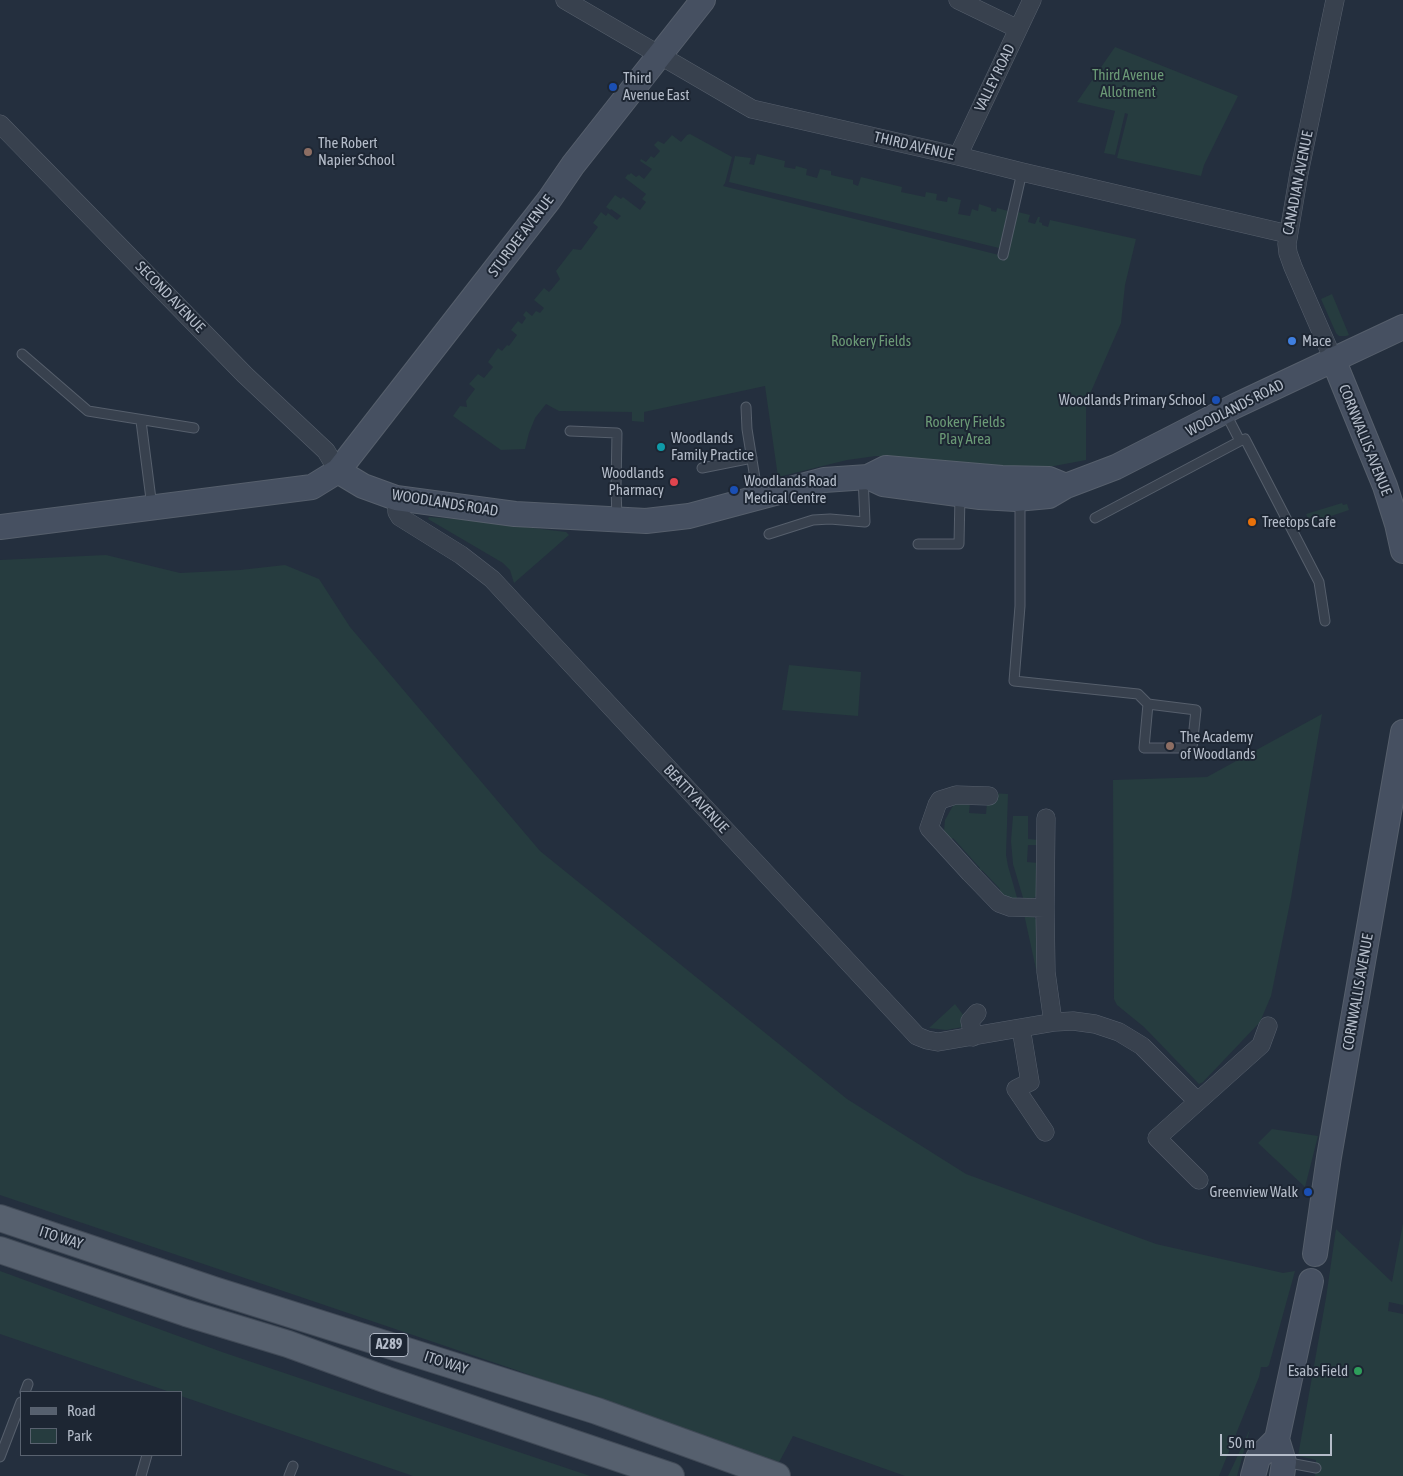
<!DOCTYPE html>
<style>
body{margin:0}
#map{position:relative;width:1403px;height:1476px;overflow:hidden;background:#242f3e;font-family:"Asap Condensed",sans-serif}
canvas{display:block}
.legend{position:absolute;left:20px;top:1391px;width:162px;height:65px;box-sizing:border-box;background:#1d2633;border:1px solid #59626f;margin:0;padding:6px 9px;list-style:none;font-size:15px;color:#b4bcc9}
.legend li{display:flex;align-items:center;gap:10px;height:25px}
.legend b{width:25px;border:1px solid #59626f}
.scale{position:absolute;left:1220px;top:1434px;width:112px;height:22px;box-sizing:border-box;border:2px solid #b4bcc9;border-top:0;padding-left:6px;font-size:15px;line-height:18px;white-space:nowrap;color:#b4bcc9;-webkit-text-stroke:4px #1d2633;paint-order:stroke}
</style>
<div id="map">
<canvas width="1403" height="1476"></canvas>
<ul class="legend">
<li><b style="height:6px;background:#56606e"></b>Road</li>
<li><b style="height:14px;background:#263c3f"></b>Park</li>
</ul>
<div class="scale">50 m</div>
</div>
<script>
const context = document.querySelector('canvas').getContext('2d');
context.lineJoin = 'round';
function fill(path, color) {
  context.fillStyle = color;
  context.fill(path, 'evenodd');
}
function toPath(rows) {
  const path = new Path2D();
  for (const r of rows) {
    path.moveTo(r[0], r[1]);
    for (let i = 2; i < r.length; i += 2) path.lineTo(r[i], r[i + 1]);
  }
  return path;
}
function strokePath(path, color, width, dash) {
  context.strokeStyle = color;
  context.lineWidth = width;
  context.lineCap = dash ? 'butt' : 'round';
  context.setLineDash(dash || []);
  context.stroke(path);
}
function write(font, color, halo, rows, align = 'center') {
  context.font = font + ' "Asap Condensed",sans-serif';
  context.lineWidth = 4;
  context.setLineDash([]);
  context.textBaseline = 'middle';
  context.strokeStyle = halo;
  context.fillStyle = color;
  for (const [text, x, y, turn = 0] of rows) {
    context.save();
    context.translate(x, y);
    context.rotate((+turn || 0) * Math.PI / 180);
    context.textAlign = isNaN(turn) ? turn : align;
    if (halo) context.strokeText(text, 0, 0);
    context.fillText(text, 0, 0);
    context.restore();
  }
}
fill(toPath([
 [1115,47,1238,96,1204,165,1201,176,1117,158,1128,114,1125,113,1115,155,1104,153,1115,111,1077,102],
 [690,134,732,157,725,183,723,186,1007,257,1018,212,1030,215,1028,222,1035,224,1038,217,1040,217,1039,222,1042,223,1042,225,1048,227,1050,220,1136,239,1125,285,1121,323,1086,403,1086,460,1054,466,1018,469,879,458,880,456,876,456,847,460,778,477,765,386,644,412,644,422,632,421,632,412,559,411,546,404,535,418,529,433,525,449,501,450,453,416,460,406,467,407,466,401,475,389,469,384,478,374,484,378,493,367,488,362,498,348,502,351,507,345,509,346,517,335,511,330,518,321,522,324,526,318,523,315,526,311,532,316,536,311,540,313,544,308,534,300,544,288,549,292,551,290,560,279,556,271,573,249,581,250,598,227,593,223,601,212,606,216,608,213,617,220,621,216,611,209,610,210,606,207,615,195,621,199,623,197,640,210,646,202,642,199,646,194,625,178,628,174,629,175,631,173,636,177,639,175,644,179,652,169,640,161,641,159,646,162,651,156,654,158,660,151,654,145,658,141,664,144,672,135,681,142,687,135],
 [757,154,785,161,784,167,795,169,796,166,807,169,806,175,817,178,820,169,831,171,831,175,853,180,853,184,858,186,861,177,902,187,901,192,925,197,926,192,937,194,936,200,947,202,948,197,961,200,958,214,970,216,972,209,978,211,979,204,991,208,991,211,996,212,997,208,1008,211,999,248,729,182,735,156,751,158,749,164,754,165],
 [1332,294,1349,335,1346,336,1339,336,1336,333,1321,299],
 [1342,503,1343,505,1347,504,1349,510,1310,523,1306,514],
 [429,517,467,520,566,532,569,535,514,583,510,570,503,563,428,519],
 [106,555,180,573,240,570,285,565,319,579,350,627,540,851,847,1099,966,1174,1156,1244,1283,1273,1295,1271,1269,1365,1267,1367,1261,1367,1259,1377,1219,1476,905,1476,793,1436,777,1466,519,1371,0,1195,0,560],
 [789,665,861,672,858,716,782,710],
 [1322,714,1291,898,1271,996,1260,1022,1203,1082,1199,1084,1144,1027,1117,1005,1114,999,1113,780,1207,777],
 [991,793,1008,794,1006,855,1008,866,1018,901,997,894,1000,889,982,870,978,874,976,872,980,868,953,838,949,842,944,831,945,820,954,804,970,802,969,813,986,814,987,803],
 [1013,816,1028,816,1028,839,1039,840,1039,845,1028,845,1027,862,1039,863,1038,895,1031,900,1024,901,1013,864,1011,841],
 [1024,914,1034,917,1039,924,1039,970,1036,969],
 [955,1004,964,1016,963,1027,946,1030,929,1028],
 [1272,1129,1318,1136,1305,1187,1258,1143],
 [1403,1223,1403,1305,1389,1302,1388,1311,1403,1314,1403,1476,1315,1476,1316,1460,1298,1456,1326,1298,1336,1229,1392,1282],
 [0,1271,222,1352,590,1476,413,1476,181,1396,181,1392,170,1392,0,1334],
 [1250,1429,1237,1476,1228,1476,1231,1470]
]), '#263c3f');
const lane = toPath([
 [1003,255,1022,172],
 [22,354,88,411,194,428],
 [746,407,747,429,758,497],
 [1225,412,1240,441,1245,439,1319,582,1325,621],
 [141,421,152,507],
 [570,431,617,433,616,487,617,519],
 [702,468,752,458],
 [1020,499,1020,606,1014,681,1138,694,1148,704,1144,748,1192,748,1196,710,1148,704],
 [1095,518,1240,441],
 [769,534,813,520,830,519,865,522,863,477],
 [918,544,959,544,960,495],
 [25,1392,28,1384],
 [0,1457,21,1402],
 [1284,1462,1316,1468],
 [141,1476,147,1455],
 [289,1476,293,1466]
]);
const street = toPath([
 [565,0,752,109,958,156,1022,172,1288,234],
 [958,0,1018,29],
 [0,124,245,375,326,451,338,471],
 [958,156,1032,0],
 [1333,359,1293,267,1288,253,1287,244,1299,173,1335,0],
 [396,498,397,512,400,517,461,555,492,579,917,1036,927,1040,938,1042,1055,1022,1073,1021,1095,1024,1119,1032,1142,1046,1197,1101],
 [989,796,956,795,940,800,937,805,929,828,970,873,999,903,1010,907,1045,908,1046,972,1053,1022],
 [1045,908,1046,818],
 [1021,1028,1030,1082,1016,1089,1045,1132],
 [973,1037,970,1021,977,1013],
 [1199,1180,1157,1138,1261,1045,1268,1026]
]);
const secondary = toPath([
 [1333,359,1385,486,1397,524,1403,551],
 [338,471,363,486,396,498,515,514,646,521,689,516,824,480,868,477,886,468,1002,478,1049,479,1066,486],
 [868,477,883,484,980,497,1016,499,1049,496,1066,486,1116,467,1235,406,1403,327],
 [0,527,312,487,338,471,549,200,573,165,703,0],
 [1315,1254,1329,1157,1403,732],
 [1253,1476,1258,1458,1277,1439],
 [1282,1476,1284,1462,1277,1439,1311,1281]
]);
const primary = toPath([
 [0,1218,214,1290,597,1411,777,1476],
 [0,1250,186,1313,288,1344,387,1380,671,1476]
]);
strokePath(lane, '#565f6c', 11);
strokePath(street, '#565f6c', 19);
strokePath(secondary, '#565f6c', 26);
strokePath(primary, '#414a57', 28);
strokePath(lane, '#38414e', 9);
strokePath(street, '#38414e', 18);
strokePath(secondary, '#465061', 24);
strokePath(primary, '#56606e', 26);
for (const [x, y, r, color] of [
 [613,87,5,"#1a4fb4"],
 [308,152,5,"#8d6e63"],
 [1292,341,5,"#3f7fe0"],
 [1216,400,5,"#1a4fb4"],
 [661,447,5,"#0f9aa8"],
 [674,482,5,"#e0444e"],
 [734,490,5,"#1a4fb4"],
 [1252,522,5,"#e8710a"],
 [1170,746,5,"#8d6e63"],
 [1308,1192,5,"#1a4fb4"],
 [1358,1371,5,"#2e9e5b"]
]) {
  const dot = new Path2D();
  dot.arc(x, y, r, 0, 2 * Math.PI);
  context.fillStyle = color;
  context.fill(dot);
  strokePath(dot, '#1d2633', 2);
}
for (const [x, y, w] of [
 [389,1345,38]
]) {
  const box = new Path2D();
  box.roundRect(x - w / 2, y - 11.5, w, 23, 4);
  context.fillStyle = '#1d2633';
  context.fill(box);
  strokePath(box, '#b4bcc9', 1);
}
write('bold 14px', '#b4bcc9', null, [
 ["A289",389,1345]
]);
write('15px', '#6b9a76', '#1d2633', [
 ["Third Avenue",1128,75],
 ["Allotment",1128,92],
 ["Rookery Fields",871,341],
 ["Rookery Fields",965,422],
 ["Play Area",965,439]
]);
write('15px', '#b4bcc9', '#1d2633', [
 ["Third",623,78],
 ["Avenue East",623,95],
 ["The Robert",318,143],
 ["Napier School",318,160],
 ["Mace",1302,341],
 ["Woodlands Primary School",1206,400,"right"],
 ["Woodlands",671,438],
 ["Family Practice",671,455],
 ["Woodlands",664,473,"right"],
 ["Pharmacy",664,490,"right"],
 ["Woodlands Road",744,481],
 ["Medical Centre",744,498],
 ["Treetops Cafe",1262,522],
 ["The Academy",1180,737],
 ["of Woodlands",1180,754],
 ["Greenview Walk",1298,1192,"right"],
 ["Esabs Field",1348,1371,"right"]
], 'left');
write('15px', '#b4bcc9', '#1d2633', [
 ["VALLEY ROAD",995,78,-64],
 ["THIRD AVENUE",914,146,13],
 ["CANADIAN AVENUE",1298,183,-79],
 ["STURDEE AVENUE",521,236,-53],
 ["SECOND AVENUE",170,297,46],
 ["WOODLANDS ROAD",1235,408,-27],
 ["CORNWALLIS AVENUE",1365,440,68],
 ["WOODLANDS ROAD",445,503,9],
 ["BEATTY AVENUE",696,799,47],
 ["CORNWALLIS AVENUE",1358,992,-80],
 ["ITO WAY",61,1238,18],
 ["ITO WAY",446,1363,18]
]);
</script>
